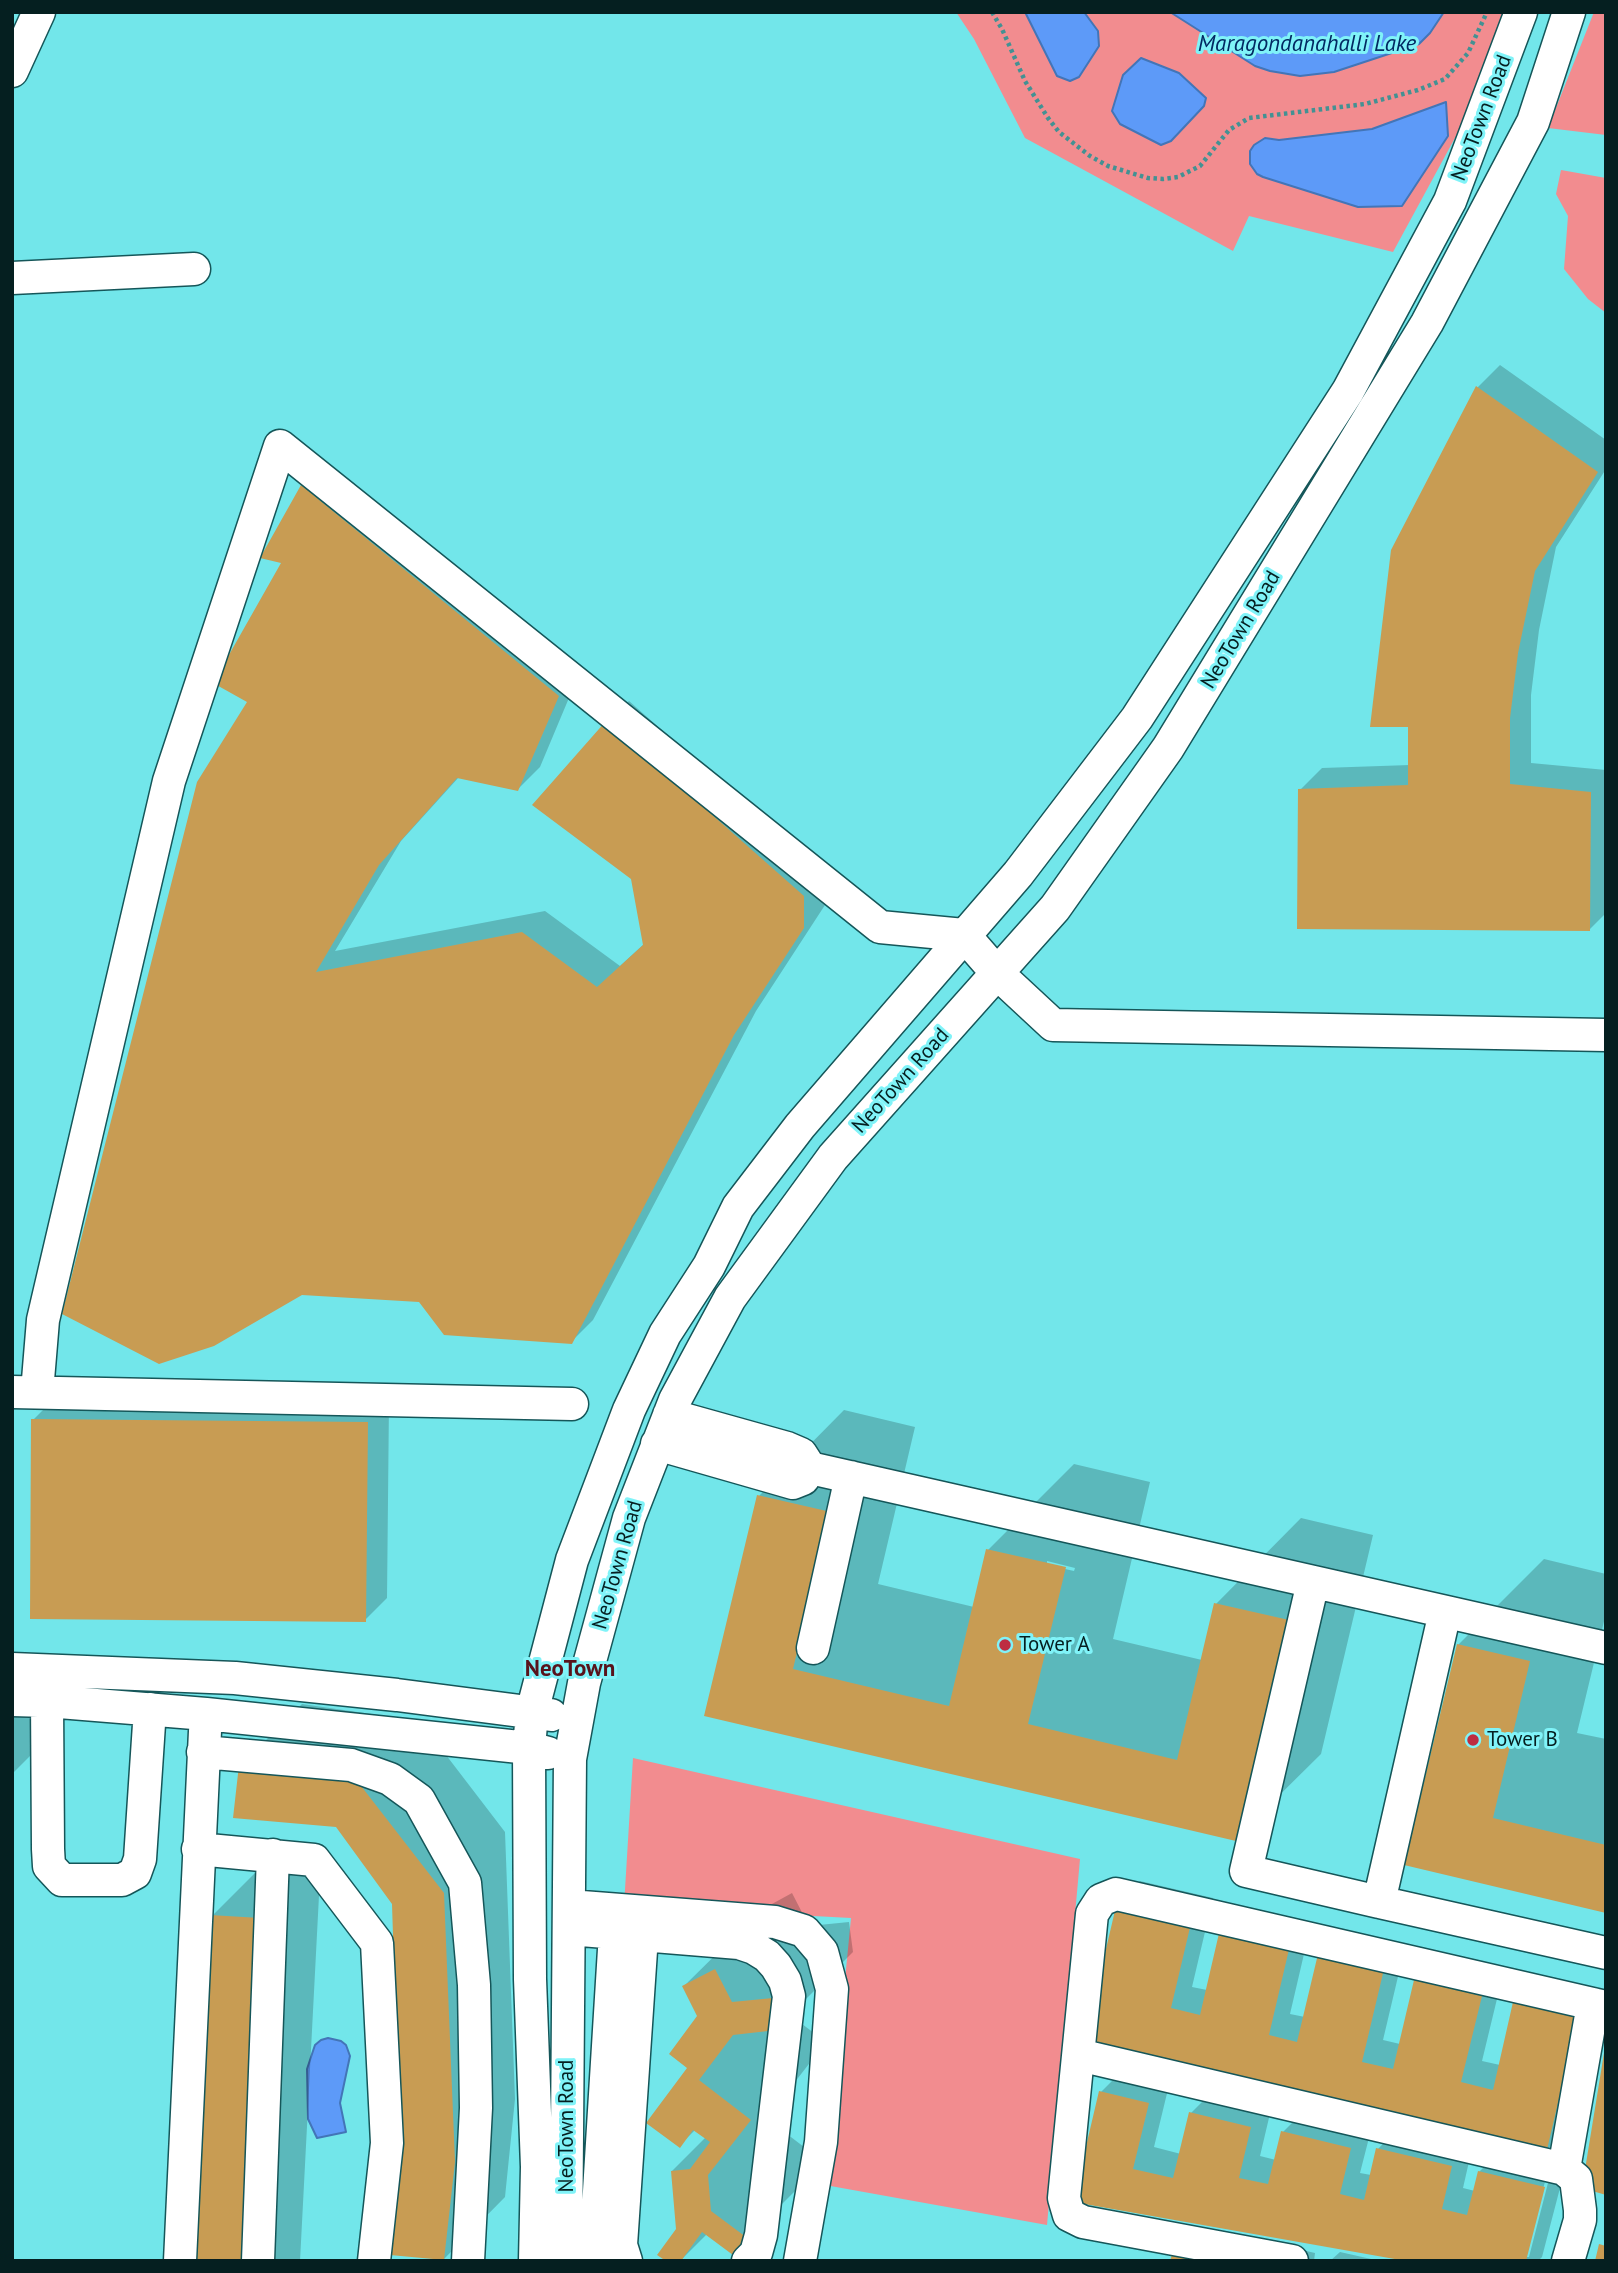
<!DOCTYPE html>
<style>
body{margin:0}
#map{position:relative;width:1618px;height:2273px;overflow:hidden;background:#72e6ea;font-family:"PT Sans",sans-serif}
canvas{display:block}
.frame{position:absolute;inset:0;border:14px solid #051f20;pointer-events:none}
</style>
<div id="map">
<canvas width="1618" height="2273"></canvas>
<div class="frame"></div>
</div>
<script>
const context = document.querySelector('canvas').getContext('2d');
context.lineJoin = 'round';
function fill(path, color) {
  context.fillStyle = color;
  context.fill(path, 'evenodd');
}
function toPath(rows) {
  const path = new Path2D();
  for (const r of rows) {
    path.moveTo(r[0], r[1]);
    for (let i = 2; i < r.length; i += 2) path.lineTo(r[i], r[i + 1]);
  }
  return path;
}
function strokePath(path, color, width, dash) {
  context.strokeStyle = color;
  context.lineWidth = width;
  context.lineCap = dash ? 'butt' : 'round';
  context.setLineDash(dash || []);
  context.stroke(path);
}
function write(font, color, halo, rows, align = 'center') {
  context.font = font + ' "PT Sans",sans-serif';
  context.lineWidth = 6;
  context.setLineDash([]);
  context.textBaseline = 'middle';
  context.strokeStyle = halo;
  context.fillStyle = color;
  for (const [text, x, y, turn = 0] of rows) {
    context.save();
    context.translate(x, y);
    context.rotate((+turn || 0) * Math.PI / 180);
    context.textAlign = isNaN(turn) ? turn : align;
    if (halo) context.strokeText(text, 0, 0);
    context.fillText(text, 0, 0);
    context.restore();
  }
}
fill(toPath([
 [956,12,1505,12,1475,101,1393,252,1249,216,1233,251,1025,138,974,39],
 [1594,12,1606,12,1606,135,1548,128],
 [1561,170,1606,178,1606,313,1588,299,1564,269,1568,216,1556,194],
 [633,1758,1080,1859,1047,2225,825,2185,851,1918,624,1906]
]), '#f28c8f');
const water = toPath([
 [1025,12,1084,12,1098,31,1099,46,1079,77,1070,81,1057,76,1025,12],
 [1170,12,1444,12,1430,33,1419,44,1334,72,1300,76,1270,71,1255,66,1170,12],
 [1141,58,1179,73,1206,98,1204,106,1171,141,1161,145,1120,124,1112,111,1123,75,1141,58],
 [1446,102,1448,136,1402,206,1358,207,1263,177,1257,174,1250,164,1250,151,1254,145,1265,138,1279,140,1372,129,1446,102],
 [328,2038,341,2041,346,2045,350,2056,340,2103,346,2132,317,2138,308,2119,307,2069,315,2045,321,2040,328,2038]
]);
fill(water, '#5d9af8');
strokePath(water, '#4375b7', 2);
fill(toPath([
 [1500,365,1606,440,1606,469,1556,547,1539,630,1531,695,1531,763,1606,770,1606,913,1590,929,1300,790,1322,768,1410,765,1410,725,1392,550,1478,387],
 [324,465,579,674,540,767,518,789,459,777,401,841,335,951,545,911,620,966,644,944,608,722,629,701,825,874,825,905,756,1011,593,1320,571,1342,420,1301,302,1293,249,701,302,487],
 [55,1398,389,1401,387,1598,365,1620,33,1420],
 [844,1410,915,1427,878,1584,974,1607,988,1550,1074,1464,1150,1482,1113,1639,1202,1660,1216,1604,1301,1518,1373,1535,1321,1754,1235,1839,707,1715,759,1496],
 [1047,1561,1075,1568,1074,1571,1047,1565],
 [1544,1559,1606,1574,1606,1613,1577,1733,1606,1739,1606,1911,1406,1864,1458,1645],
 [12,1672,54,1672,34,1752,12,1774],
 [302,1704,420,1721,505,1832,515,2099,505,2197,444,2259,402,2156,394,1903,337,1825,241,1765],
 [273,1855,321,1857,300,2261,194,2261,212,1916],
 [1140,1881,1213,1898,1192,1987,1207,1990,1311,1924,1290,2014,1305,2017,1405,1947,1383,2040,1400,2044,1415,1981,1437,1959,1503,1974,1482,2061,1500,2065,1515,2003,1537,1981,1598,1995,1567,2130,1545,2152,1085,2046,1118,1903],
 [792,1893,809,1926,849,1922,853,1952,790,2015,826,2042,784,2096,787,2134,821,2160,810,2176,733,2253,707,2234,680,2261,672,2171,706,2137,696,2129,679,2146,690,2068,699,2016,684,1986,761,1910],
 [1123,2070,1170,2081,1154,2147,1181,2154,1191,2113,1213,2091,1272,2105,1260,2156,1276,2160,1283,2132,1305,2110,1372,2126,1360,2173,1371,2175,1378,2149,1399,2127,1473,2144,1463,2188,1475,2191,1479,2172,1501,2150,1566,2165,1542,2257,1538,2261,1416,2261,1075,2200,1101,2092],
 [1546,2178,1549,2179,1529,2257,1525,2257],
 [1268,2242,1315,2253,1314,2261,1249,2261],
 [1340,2252,1380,2261,1330,2261]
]), '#0003');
fill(toPath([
 [1476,386,1598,472,1535,571,1518,653,1510,718,1510,784,1591,792,1590,931,1297,929,1298,789,1408,785,1408,727,1370,727,1391,550],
 [301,485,559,696,518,791,457,778,379,865,316,972,522,932,597,987,643,945,631,879,532,805,606,721,804,896,804,928,734,1035,572,1344,444,1335,419,1302,302,1295,214,1346,159,1364,62,1314,197,782,247,702,213,683,281,563,260,558],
 [31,1419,368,1422,366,1622,30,1619],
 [757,1495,831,1512,793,1669,949,1706,986,1549,1066,1567,1028,1724,1177,1760,1214,1603,1289,1620,1236,1841,704,1716],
 [1457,1644,1530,1661,1493,1818,1606,1845,1606,1913,1404,1865],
 [239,1765,358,1782,444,1893,455,2162,444,2260,390,2255,400,2156,392,1904,336,1827,233,1818],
 [1117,1902,1192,1919,1171,2008,1200,2015,1220,1929,1290,1945,1269,2035,1297,2042,1318,1954,1384,1969,1362,2062,1393,2069,1414,1980,1482,1996,1461,2082,1493,2090,1513,2002,1578,2017,1546,2154,1083,2047],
 [210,1915,260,1918,243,2261,193,2261],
 [715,1969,732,2002,773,1998,777,2030,733,2035,699,2080,751,2120,708,2175,711,2211,746,2237,733,2255,702,2232,681,2261,666,2261,657,2255,676,2229,671,2171,690,2169,710,2142,693,2130,680,2148,646,2123,687,2068,669,2054,697,2016,682,1986],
 [1604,2053,1606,2053,1606,2195,1582,2188],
 [1099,2091,1149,2103,1133,2169,1173,2178,1189,2112,1251,2127,1239,2178,1268,2184,1281,2131,1351,2148,1340,2194,1364,2200,1376,2148,1452,2166,1442,2209,1467,2215,1478,2171,1545,2187,1526,2261,1406,2261,1073,2202],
 [1599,2244,1606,2246,1606,2261,1595,2261],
 [1173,2251,1213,2261,1170,2261]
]), '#c89c53');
const minor = toPath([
 [12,71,39,12],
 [12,278,194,269],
 [12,1392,572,1404],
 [37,1392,43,1320,169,781,280,446,880,927,964,935,997,973,1053,1025,1606,1035],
 [657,1444,793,1483,803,1479,810,1468,801,1454,787,1448,669,1415],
 [810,1468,1606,1648],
 [1313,1582,1246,1871,1379,1902],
 [1445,1612,1379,1902,1606,1953],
 [813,1648,851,1477],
 [12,1669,235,1678,397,1695,551,1715],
 [12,1700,47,1701,206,1714,529,1748,548,1753],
 [47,1701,48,1849,49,1866,62,1880,122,1880,135,1873,140,1859,150,1709],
 [203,1752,351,1765,390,1779,419,1800,465,1883,474,1985,476,2108,468,2261],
 [198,1849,314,1860,377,1943,387,2143,374,2261],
 [569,1906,775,1922,804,1931,822,1952,832,1989,821,2142,800,2261],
 [569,1929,739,1943,754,1948,767,1956,776,1966,785,1981,789,1996,761,2235,756,2253,748,2261],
 [1079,2055,1564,2169,1576,2179,1580,2210,1580,2220,1568,2261],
 [1564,2169,1593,2004],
 [180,2261,205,1731],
 [258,2261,273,1855],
 [535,2261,537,2167,530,1979,529,1748,532,1712,572,1560,629,1410,665,1334,709,1266,738,1207,800,1126,1018,874,1137,718,1348,391,1450,201,1521,12],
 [566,2261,570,1759,584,1683,629,1518,675,1400,730,1298,833,1157,1055,908,1168,748,1427,323,1533,122,1569,12],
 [597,2261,596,2240,615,1933],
 [626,2261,621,2245,642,1936],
 [1292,2261,1083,2222,1069,2215,1064,2198,1092,1914,1101,1900,1116,1894,1606,2007]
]);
strokePath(minor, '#155659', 35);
strokePath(toPath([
 [992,12,1002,29,1025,81,1048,118,1059,132,1090,156,1108,166,1148,178,1163,179,1178,177,1200,166,1229,130,1249,118,1365,104,1418,90,1445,79,1468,53,1487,12]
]), '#439193', 4.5, [3.5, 3.5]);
strokePath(minor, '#fff', 32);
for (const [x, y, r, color] of [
 [1005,1645,7,"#bd2d41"],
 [1473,1740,7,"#bd2d41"]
]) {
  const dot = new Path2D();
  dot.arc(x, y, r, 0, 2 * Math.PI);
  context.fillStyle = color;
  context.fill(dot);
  strokePath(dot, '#80f3f8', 2.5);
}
write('21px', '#051f20', '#80f3f8', [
 ["NeoTown Road",1482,118,-69],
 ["NeoTown Road",1241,630,-59],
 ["NeoTown Road",901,1081,-48],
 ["NeoTown Road",618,1565,-74],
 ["NeoTown Road",567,2126,-90]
]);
write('21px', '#051f20', '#80f3f8', [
 ["Tower A",1019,1645],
 ["Tower B",1487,1740]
], 'left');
write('italic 23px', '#022962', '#80f3f8', [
 ["Maragondanahalli Lake",1307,44]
]);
write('bold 23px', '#58131b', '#80f3f8', [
 ["NeoTown",570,1669]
]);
</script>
